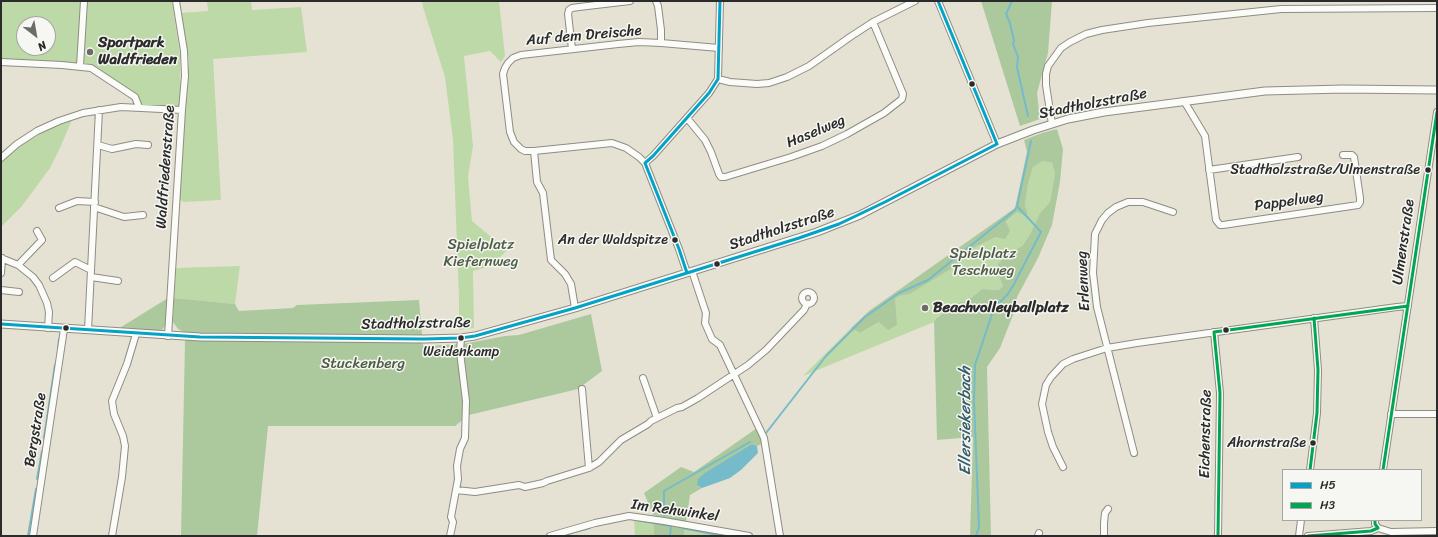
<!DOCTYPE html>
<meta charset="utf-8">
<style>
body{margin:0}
#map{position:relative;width:1438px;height:537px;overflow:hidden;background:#e6e2d3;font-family:Sriracha,sans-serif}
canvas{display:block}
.frame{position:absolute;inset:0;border:2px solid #2b2b2b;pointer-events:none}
.legend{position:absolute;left:1282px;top:469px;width:140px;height:52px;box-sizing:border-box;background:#f6f6f2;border:1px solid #a5a5a2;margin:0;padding:5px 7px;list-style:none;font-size:12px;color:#2b2b2b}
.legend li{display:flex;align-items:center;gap:8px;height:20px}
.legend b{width:20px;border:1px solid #a5a5a2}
.north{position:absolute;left:16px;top:16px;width:40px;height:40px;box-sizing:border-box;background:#f6f6f2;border:1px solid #a5a5a2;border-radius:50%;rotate:149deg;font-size:11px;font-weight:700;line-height:16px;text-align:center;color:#2b2b2b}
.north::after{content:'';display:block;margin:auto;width:14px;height:18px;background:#6c6b66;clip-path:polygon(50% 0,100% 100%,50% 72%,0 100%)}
</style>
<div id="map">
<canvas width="1438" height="537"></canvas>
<div class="frame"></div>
<ul class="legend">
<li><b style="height:5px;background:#02a3c6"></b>H5</li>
<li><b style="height:5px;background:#00a651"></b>H3</li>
</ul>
<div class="north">N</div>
</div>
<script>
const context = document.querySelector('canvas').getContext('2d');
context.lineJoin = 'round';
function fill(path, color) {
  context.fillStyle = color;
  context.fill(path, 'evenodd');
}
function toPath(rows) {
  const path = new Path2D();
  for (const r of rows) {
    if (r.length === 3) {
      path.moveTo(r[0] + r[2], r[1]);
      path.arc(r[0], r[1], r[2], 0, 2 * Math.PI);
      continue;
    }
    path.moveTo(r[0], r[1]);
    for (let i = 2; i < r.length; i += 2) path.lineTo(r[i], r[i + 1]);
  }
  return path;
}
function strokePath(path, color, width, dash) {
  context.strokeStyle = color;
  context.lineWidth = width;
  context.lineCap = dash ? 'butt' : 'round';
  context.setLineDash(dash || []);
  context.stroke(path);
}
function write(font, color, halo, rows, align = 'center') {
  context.font = font + ' Sriracha,sans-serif';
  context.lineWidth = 3;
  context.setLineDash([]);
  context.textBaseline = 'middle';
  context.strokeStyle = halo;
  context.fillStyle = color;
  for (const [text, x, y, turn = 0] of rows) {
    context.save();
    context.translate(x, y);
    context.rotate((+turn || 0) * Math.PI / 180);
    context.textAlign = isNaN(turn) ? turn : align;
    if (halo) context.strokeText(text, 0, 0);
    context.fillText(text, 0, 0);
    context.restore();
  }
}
fill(toPath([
 [1,1,172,1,180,56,180,109,143,105,133,97,89,69,1,65],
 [24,24,48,24,48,48,24,48],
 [207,1,251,1,252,10,301,7,307,52,213,59,221,200,184,202,179,200,184,108,189,60,181,13,208,11],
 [422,1,499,1,505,56,501,62,490,51,464,56,473,146,468,177,472,221,507,250,492,266,473,271,474,328,459,330,459,298,453,140,445,77,423,7],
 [72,120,59,150,50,168,22,206,1,227,1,162,22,145,47,130],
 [1043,161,1052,163,1055,173,1050,202,1040,213,1029,236,1022,246,1009,253,998,275,1003,286,998,290,982,289,966,302,936,317,934,322,803,376,851,328,860,333,879,322,895,311,895,299,899,296,910,294,961,263,967,251,996,237,1006,223,1017,212,1025,216,1028,214,1025,205,1028,184,1033,167],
 [240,266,235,304,174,298,176,268],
 [634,518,653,520,654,536,635,536],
 [685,527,718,534,717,536,684,536]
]), '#bdd9a8');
fill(toPath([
 [981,1,1052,1,1048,53,1037,93,1040,119,1020,126],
 [1057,129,1063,149,1060,182,1052,225,1038,258,1017,297,1015,310,1000,348,987,367,991,536,970,536,973,437,937,440,934,322,936,318,961,302,966,302,982,289,998,290,1003,286,998,275,998,264,1009,253,1022,246,1029,236,1040,213,1050,202,1055,173,1052,163,1043,161,1033,167,1028,184,1025,205,1028,214,1025,216,1017,212,1006,222,1010,231,1005,239,996,237,967,251,961,263,910,294,899,296,895,299,897,325,888,330,879,322,860,333,851,328,869,311,1015,208,1027,152,1024,140,1042,133],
 [168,298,167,323,163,329,157,332,118,329],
 [174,298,235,304,239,311,293,308,297,305,419,300,423,346,463,344,505,336,519,335,591,314,602,371,578,389,469,415,455,426,268,426,257,536,181,536,185,341,184,332,178,329,173,322],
 [757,428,762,444,757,446,752,444,697,485,702,488,690,495,686,522,653,515,644,493,681,467,694,472],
 [653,520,685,527,684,536,654,536]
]), '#acc99e');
fill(toPath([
 [752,444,757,446,758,453,741,470,730,478,719,482,702,488,697,485,698,479,705,473]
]), '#75bbc9');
strokePath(toPath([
 [1012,1,1006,14,1010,23,1014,41,1013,44,1018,57,1017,67,1028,116],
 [58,350,59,339],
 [766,433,826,356,865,317,899,293,928,280,1015,210,1017,206],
 [44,438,55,365],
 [37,479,42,451],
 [664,515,664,491,750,442],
 [637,520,671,526,670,536],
 [682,528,723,536],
 [564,535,590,528],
 [28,536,36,489],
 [976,536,979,527,974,401,975,365,994,308,1008,294,1014,284,1041,232,1017,206,1031,141]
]), '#75bbc9', 2);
const minor = toPath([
 [656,1,658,6,661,30,661,43],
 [938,1,997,144],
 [572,49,568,14,569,10,572,8,579,7,630,1],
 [1,62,62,65,91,68,135,97,139,107],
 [80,66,84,1],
 [718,79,730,82,757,84,769,83,787,77,809,66,850,37,873,22,915,1],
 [1184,101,1205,136,1216,220,1220,225,1223,225,1358,205,1360,202,1360,198,1354,157,1352,155,1343,155],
 [687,118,705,140,711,152,719,174,721,177,725,177,791,157,822,146,847,134,884,113,902,99,903,94,873,22],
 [1052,124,1046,85,1046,74,1048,66,1061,48,1070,42,1086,34,1102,30,1148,23,1281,9,1437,8],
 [98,145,112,149,136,144,148,145],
 [534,151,537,182,543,193,551,260,565,274,571,284,575,308],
 [1,158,17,144,37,131,59,121,83,113,121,107,182,110],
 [645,163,639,157,626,148,612,143,534,151,525,151,521,149,514,142,510,132,503,74,505,68,508,63,513,58,521,55,618,44,639,42,661,43,719,48],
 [1209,170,1298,157],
 [94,207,124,217,143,215],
 [59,208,77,201,95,202],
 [1,258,18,265,33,277,39,285,47,303,49,312,48,328],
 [18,265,42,240,37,231],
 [692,271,706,313,705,323,712,339,720,345,764,438,780,536],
 [1,273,2,258],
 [687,273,679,249,645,163,653,156,709,93,718,79,720,1],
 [91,277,118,281],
 [53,278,75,262,91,270],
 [1,290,19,292],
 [808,298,6],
 [88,330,99,110],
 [1214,332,1220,393,1218,536],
 [168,336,182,110,185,76,184,51,176,1],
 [643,378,657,418],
 [582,389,589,468],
 [1391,414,1437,414],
 [1134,453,1097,307,1093,273,1095,234,1102,220,1108,213,1116,207,1128,202,1143,202,1173,212],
 [1063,467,1053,447,1048,432,1042,404,1046,385,1051,377,1063,364,1073,359,1107,348,1137,343,1397,307,1408,306],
 [1310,470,1317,413,1318,370,1314,318],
 [1383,470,1437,112],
 [456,490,475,492,519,485,525,487,543,483,547,481,589,468,599,462,621,440,648,424,651,421,677,408,682,407,698,398,748,365,766,350,804,310,807,304],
 [1375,520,1375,524,1378,528],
 [33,536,64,329],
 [112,536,122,477,125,446,123,436,114,414,112,401,127,364,136,334],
 [450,536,453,522,451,517,458,479,457,466,460,449,465,438,466,401,460,352,461,338],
 [550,536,595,523,629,516,664,521,749,536],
 [1038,536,1039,533],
 [1104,536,1104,523,1105,513,1108,509],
 [1299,536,1301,520],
 [1308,536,1371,531,1378,528,1391,532,1437,531]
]);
const tertiary = toPath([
 [1,324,200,337,424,339,461,338,475,336,575,308,817,232,860,215,997,144,1033,130,1068,119,1104,112,1265,91,1343,89,1437,90]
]);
strokePath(minor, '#8e8c85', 8);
strokePath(tertiary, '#8e8c85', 9);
strokePath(minor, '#fbfbf8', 6);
strokePath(tertiary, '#fbfbf8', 7);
strokePath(toPath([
 [938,1,997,144],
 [687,273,679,249,645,163,653,156,709,93,718,79,720,1],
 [1,324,200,337,424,339,461,338,475,336,575,308,799,238,839,224,885,202,997,144]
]), '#02a3c6', 3);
strokePath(toPath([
 [1310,470,1317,413,1318,370,1314,318],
 [1383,470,1437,112],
 [1218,536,1220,393,1214,332,1408,306],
 [1308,536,1371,531,1378,528,1375,524,1375,520]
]), '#00a651', 3);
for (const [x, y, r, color] of [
 [90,52,4,"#6c6b66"],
 [972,84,3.5,"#2b2b2b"],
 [1428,170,3.5,"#2b2b2b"],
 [675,240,3.5,"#2b2b2b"],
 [717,264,3.5,"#2b2b2b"],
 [925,308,4,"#6c6b66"],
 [66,328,3.5,"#2b2b2b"],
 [1226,330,3.5,"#2b2b2b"],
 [461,338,3.5,"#2b2b2b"],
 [1313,443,3.5,"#2b2b2b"]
]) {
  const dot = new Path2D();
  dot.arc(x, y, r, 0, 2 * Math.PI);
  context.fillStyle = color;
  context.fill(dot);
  strokePath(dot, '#f6f6f2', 1.5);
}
write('14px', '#2b2b2b', '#f6f6f2', [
 ["Stadtholzstraße/Ulmenstraße",1420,170],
 ["An der Waldspitze",668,240],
 ["Weidenkamp",461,352,"center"],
 ["Ahornstraße",1306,443]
], 'right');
write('15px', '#2b2b2b', '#f6f6f2', [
 ["Auf dem Dreische",584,36,-5],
 ["Stadtholzstraße",1093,104,-11],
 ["Haselweg",816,132,-23],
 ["Waldfriedenstraße",166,167,-86],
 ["Pappelweg",1289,202,-8],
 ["Stadtholzstraße",782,229,-18],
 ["Ulmenstraße",1404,242,-82],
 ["Erlenweg",1084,281,-93],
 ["Stadtholzstraße",416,324,-1],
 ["Bergstraße",36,430,-81],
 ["Eichenstraße",1206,434,-89],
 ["Im Rehwinkel",675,511,8]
]);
write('bold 15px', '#2b2b2b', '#f6f6f2', [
 ["Sportpark",98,43],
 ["Waldfrieden",98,60],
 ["Beachvolleyballplatz",933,308]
], 'left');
write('15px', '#4d5d46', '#f6f6f2', [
 ["Spielplatz",481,245],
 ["Kiefernweg",481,262],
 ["Spielplatz",983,254],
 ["Teschweg",983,271],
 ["Stuckenberg",363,364]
]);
write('italic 16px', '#355e69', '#f6f6f2', [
 ["Ellersiekerbach",966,421,-90]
]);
</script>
